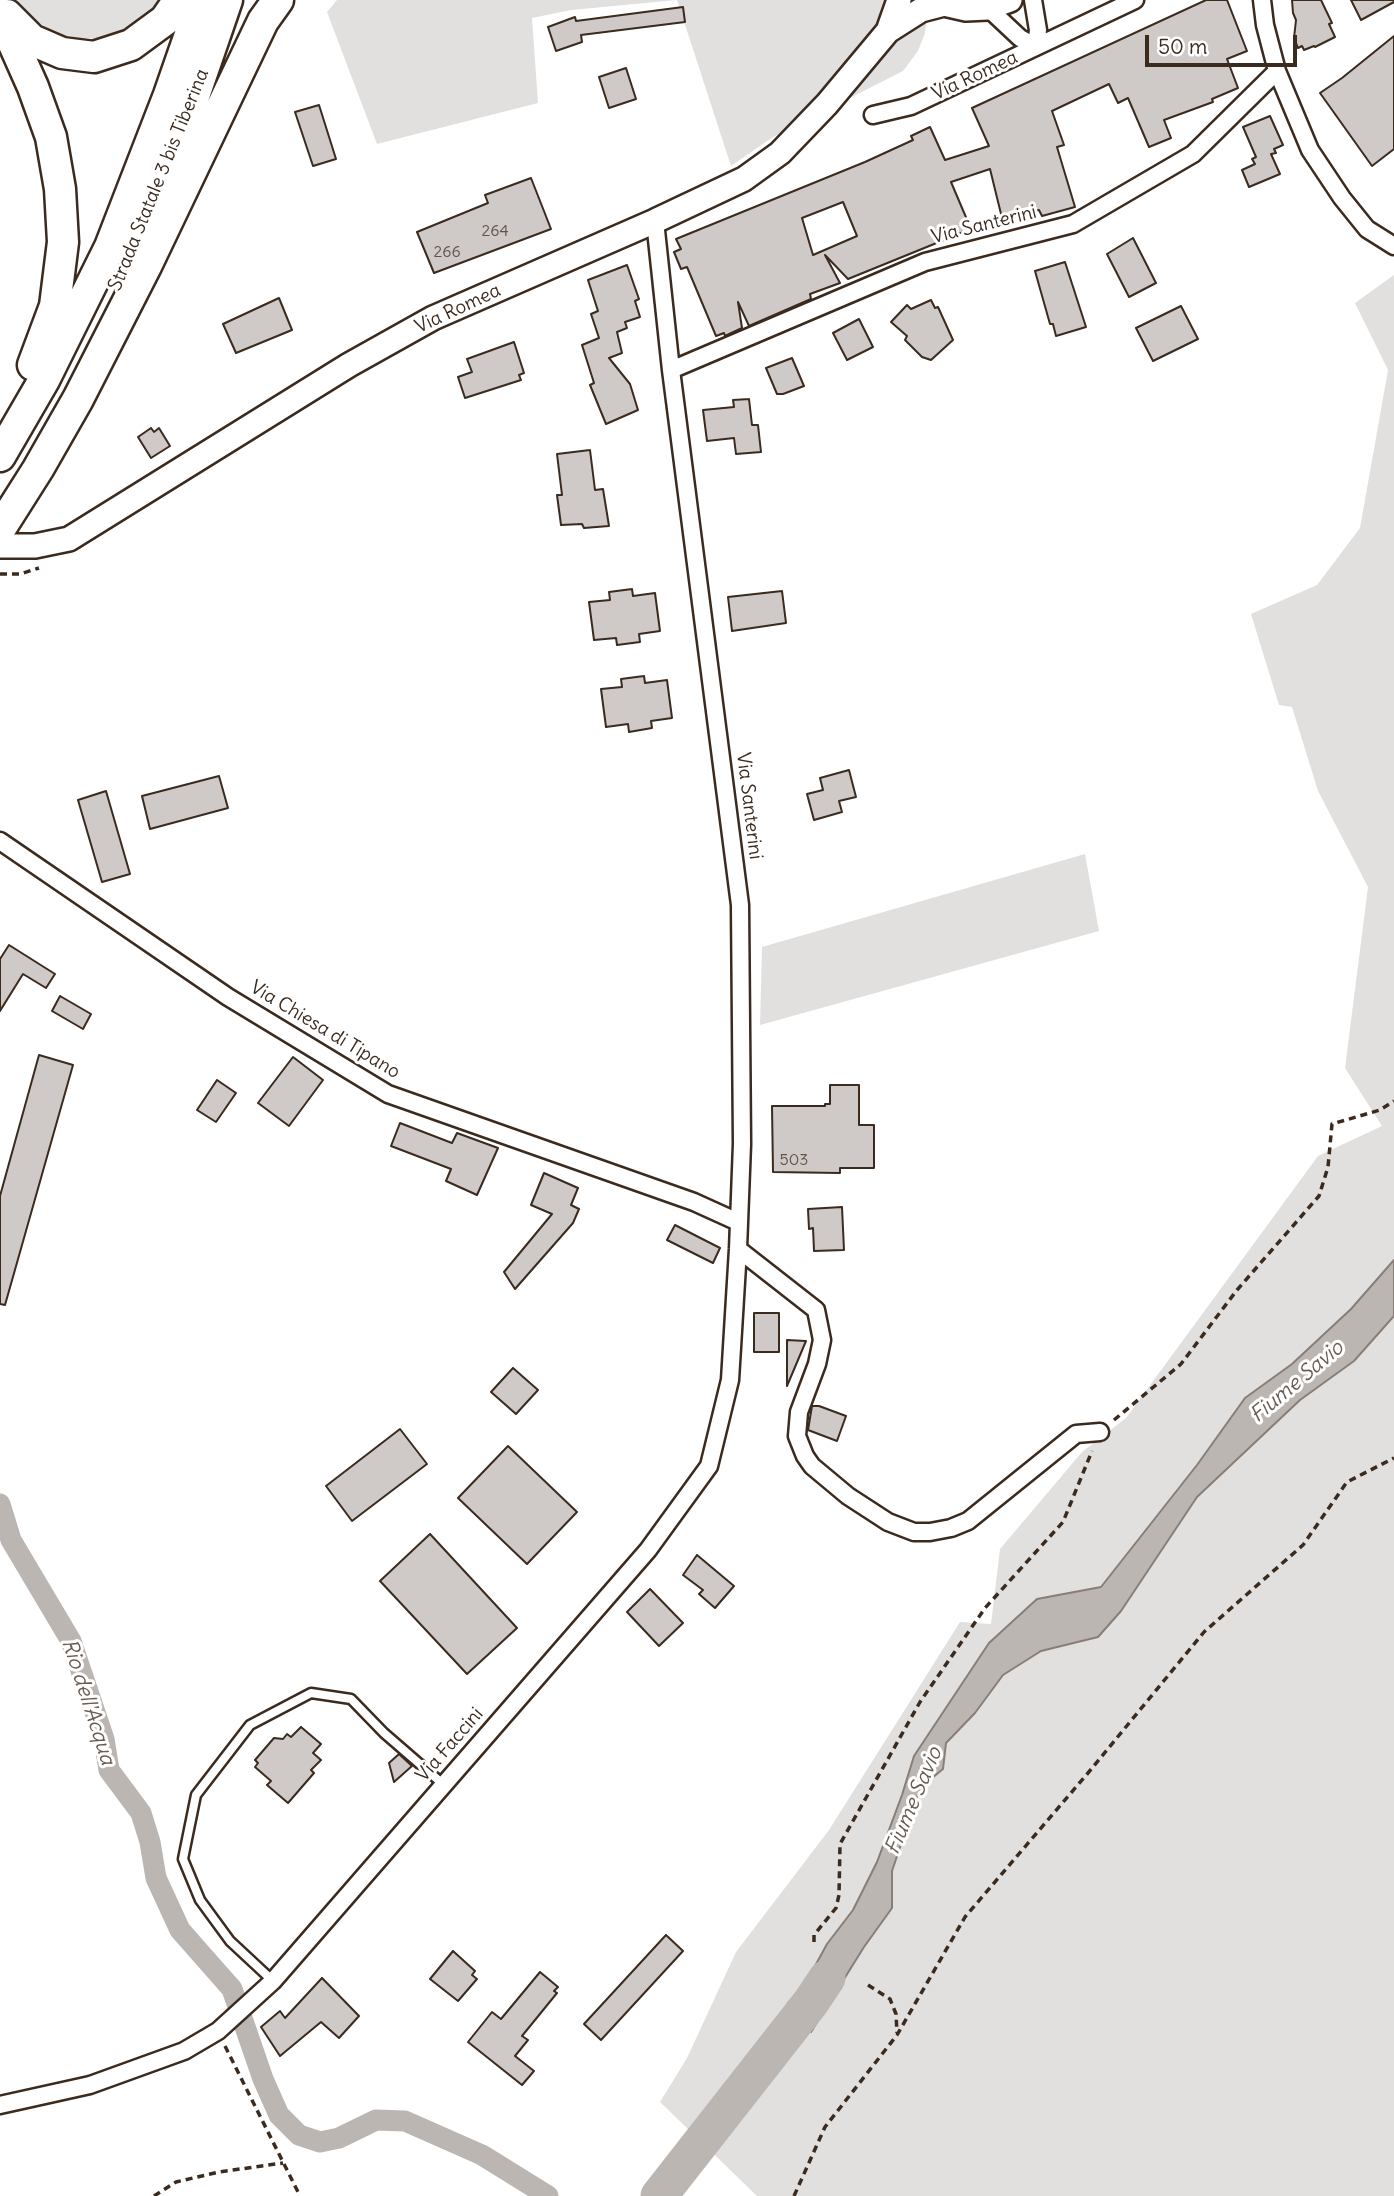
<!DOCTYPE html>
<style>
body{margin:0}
#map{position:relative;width:1394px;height:2196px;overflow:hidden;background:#fff;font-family:Delius,sans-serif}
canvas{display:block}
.scale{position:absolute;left:1145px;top:35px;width:152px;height:32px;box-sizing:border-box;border:4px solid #3b2a1e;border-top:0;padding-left:9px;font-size:21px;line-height:24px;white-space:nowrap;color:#3b2a1e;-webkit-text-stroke:5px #fff;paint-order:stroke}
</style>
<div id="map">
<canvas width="1394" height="2196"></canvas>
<div class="scale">50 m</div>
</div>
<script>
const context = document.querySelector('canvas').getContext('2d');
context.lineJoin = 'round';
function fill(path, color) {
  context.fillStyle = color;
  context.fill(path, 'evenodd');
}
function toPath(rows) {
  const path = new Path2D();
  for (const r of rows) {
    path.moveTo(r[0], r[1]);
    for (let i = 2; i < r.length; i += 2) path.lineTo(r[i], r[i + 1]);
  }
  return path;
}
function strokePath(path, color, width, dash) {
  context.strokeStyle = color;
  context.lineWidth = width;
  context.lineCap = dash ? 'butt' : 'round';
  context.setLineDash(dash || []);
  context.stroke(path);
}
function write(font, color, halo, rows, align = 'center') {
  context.font = font + ' Delius,sans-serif';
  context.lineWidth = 6;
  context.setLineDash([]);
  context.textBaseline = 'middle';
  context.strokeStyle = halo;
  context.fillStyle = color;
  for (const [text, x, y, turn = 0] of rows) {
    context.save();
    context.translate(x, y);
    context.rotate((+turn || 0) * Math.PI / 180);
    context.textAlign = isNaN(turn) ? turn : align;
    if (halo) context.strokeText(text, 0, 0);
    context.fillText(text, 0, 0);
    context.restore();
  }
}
fill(toPath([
 [14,0,166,0,161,10,117,38,63,39,18,8],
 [337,0,927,0,928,8,925,33,918,51,903,71,773,137,731,166,677,0,571,10,532,18,538,103,377,144,327,12],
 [1394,275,1394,2196,757,2196,660,2102,687,2058,736,1952,829,1830,960,1622,991,1624,1000,1549,1082,1452,1126,1418,1318,1156,1382,1126,1345,1068,1368,887,1318,791,1292,707,1279,705,1251,614,1317,585,1360,528,1388,370,1355,303],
 [1085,854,1099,931,760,1025,762,947]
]), '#e2e0de');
const water = toPath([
 [1394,1260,1394,1316,1354,1361,1300,1400,1197,1497,1121,1611,1098,1637,1041,1651,1003,1675,975,1713,946,1743,943,1769,920,1788,892,1871,892,1908,864,1947,811,2032,788,2003,803,1988,827,1944,853,1910,877,1862,902,1795,914,1756,989,1643,1037,1599,1101,1587,1197,1465,1245,1398,1292,1364,1351,1309,1394,1260]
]);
fill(water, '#bcb6b3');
strokePath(water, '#887e77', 2);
strokePath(toPath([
 [0,1504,11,1540,71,1641,104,1739,109,1770,141,1813,150,1842,156,1878,180,1930,232,1989,263,2079,279,2115,299,2135,320,2142,339,2138,376,2120,405,2121,482,2155,548,2196]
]), '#bcb6b3', 21);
strokePath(toPath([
 [659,2196,811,2002,827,1978]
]), '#bcb6b3', 37);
const building = toPath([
 [1206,0,1227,0,1247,51,1227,59,1238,88,1212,99,1213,102,1164,120,1171,138,1149,147,1128,98,1118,103,1109,84,1052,111,1064,145,1057,147,1075,207,1042,216,1039,210,1002,218,990,169,951,182,971,229,848,279,825,255,840,283,810,294,811,299,749,326,738,302,742,328,725,336,724,333,716,336,687,267,681,269,674,252,681,249,676,239,865,162,913,140,911,136,930,127,945,160,989,146,972,108,1206,0],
 [843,202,857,236,813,255,802,218,843,202],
 [1292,0,1321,0,1332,23,1329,24,1335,37,1315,47,1314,46,1304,50,1302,46,1298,48,1294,38,1296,20,1293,13,1292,0],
 [1351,0,1394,0,1394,2,1361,20,1351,0],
 [683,7,685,22,581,35,582,42,556,51,548,27,575,17,576,21,683,7],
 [1394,36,1394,149,1372,166,1320,93,1342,78,1394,36],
 [626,68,636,99,609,108,599,77,626,68],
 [319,105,336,159,313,166,295,112,319,105],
 [1270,116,1283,145,1274,149,1276,153,1271,154,1280,174,1249,187,1242,170,1255,164,1252,159,1256,157,1243,127,1270,116],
 [531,178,551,229,434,273,417,232,488,203,485,195,531,178],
 [1133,238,1156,283,1129,297,1107,254,1133,238],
 [1065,262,1086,327,1056,336,1053,324,1050,324,1035,271,1065,262],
 [627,265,639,299,635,301,640,317,625,322,627,328,617,332,622,353,609,358,630,384,638,410,606,424,590,385,594,383,582,345,599,338,591,314,598,311,588,280,627,265],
 [279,298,292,330,236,353,223,324,279,298],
 [931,300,935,308,938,307,953,340,931,360,922,357,905,340,907,336,891,322,907,305,911,309,931,300],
 [1181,306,1198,339,1153,361,1136,328,1181,306],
 [859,319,873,347,847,360,833,333,859,319],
 [514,342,524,373,519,375,521,380,465,398,458,377,472,372,467,359,514,342],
 [792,358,804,386,783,394,777,394,766,368,792,358],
 [749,399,752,425,758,425,761,452,736,454,734,438,707,441,703,410,734,407,733,400,749,399],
 [151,428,154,432,159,428,170,446,151,458,138,437,151,428],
 [590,450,595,490,603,489,609,526,584,528,582,524,561,525,557,495,562,495,557,454,590,450],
 [632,589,633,596,655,593,660,631,639,634,640,642,617,645,616,638,594,640,589,602,610,600,609,592,632,589],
 [782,591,786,623,732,631,728,597,782,591],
 [644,676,645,683,667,680,672,718,651,721,652,728,629,732,628,724,606,727,601,689,622,687,621,679,644,676],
 [849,770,856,797,839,801,842,812,814,820,807,794,823,790,820,778,849,770],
 [219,776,228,808,150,829,142,796,219,776],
 [106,791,130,874,102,882,78,800,106,791],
 [9,945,55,974,46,988,23,974,0,1011,0,959,9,945],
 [60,996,91,1014,83,1029,52,1011,60,996],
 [39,1055,73,1065,5,1305,0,1304,0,1196,39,1055],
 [293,1057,323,1080,289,1126,258,1103,293,1057],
 [217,1080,236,1093,216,1122,197,1110,217,1080],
 [830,1085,859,1085,859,1125,874,1125,874,1168,840,1168,840,1173,773,1172,772,1106,825,1106,825,1104,830,1104,830,1085],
 [400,1123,452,1143,457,1133,498,1148,477,1195,446,1181,451,1169,391,1146,400,1123],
 [544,1173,578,1188,571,1205,579,1209,573,1223,515,1289,504,1272,552,1214,531,1205,544,1173],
 [842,1207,844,1250,814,1251,813,1228,809,1229,808,1209,842,1207],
 [675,1225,720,1248,713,1263,667,1240,675,1225],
 [754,1313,779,1313,779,1352,754,1352,754,1313],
 [787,1340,806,1341,787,1386,787,1340],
 [513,1368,538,1390,516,1414,491,1392,513,1368],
 [812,1406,819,1406,846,1416,837,1441,808,1430,812,1406],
 [400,1429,427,1464,352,1521,326,1486,400,1429],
 [508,1446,577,1512,527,1564,458,1498,508,1446],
 [430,1534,517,1628,467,1674,380,1581,430,1534],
 [697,1555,734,1586,715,1608,699,1594,703,1590,683,1575,697,1555],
 [650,1589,683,1623,659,1646,627,1612,650,1589],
 [301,1727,321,1744,313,1753,321,1760,311,1770,314,1773,288,1803,267,1785,271,1781,255,1767,258,1763,255,1760,274,1738,283,1739,287,1734,291,1737,301,1727],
 [399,1754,412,1766,394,1782,389,1763,399,1754],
 [666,1935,683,1951,601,2040,584,2024,666,1935],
 [453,1951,475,1971,472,1975,477,1979,458,2001,430,1979,453,1951],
 [540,1972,558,1987,554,1991,557,1993,522,2036,528,2040,515,2056,534,2071,522,2085,468,2042,492,2012,501,2019,540,1972],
 [322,1978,359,2016,339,2038,321,2022,280,2056,261,2027,280,2011,285,2018,322,1978]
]);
fill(building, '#cfcac7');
strokePath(building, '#3b2a1e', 2);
const lane = toPath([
 [273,1981,230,1941,200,1900,183,1859,196,1795,250,1725,311,1693,351,1699,384,1733,444,1785]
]);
const street = toPath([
 [1262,0,1265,25,1277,71,1310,150,1342,198,1367,229,1394,246],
 [988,8,1020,38,1036,47,1038,30,1033,0],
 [873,115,911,106,1135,0],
 [671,370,925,262,1073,224,1193,154,1277,71],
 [0,841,228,997,388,1094,694,1202,738,1222],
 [738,1249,816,1310,822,1340,817,1364,799,1412,797,1436,805,1456,812,1466,848,1496,888,1522,914,1532,930,1532,951,1528,968,1521,1076,1434,1100,1432],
 [0,2105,90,2085,184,2051,218,2031,273,1981,648,1550,709,1466,730,1380,738,1249,742,1144,740,905,671,370,655,221]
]);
const secondary = toPath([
 [938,0,944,4,966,9,988,8,1010,0],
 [888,31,899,0],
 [0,546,35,546,69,539,349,365,433,318,655,221,744,179,780,153,827,104,888,31,921,10,944,4]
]);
const highway = toPath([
 [0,13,33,87,51,137,60,189,63,242,55,306,33,365],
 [7,15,32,40,62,53,94,57,131,45,165,20,179,0],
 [139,239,192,102,227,0],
 [0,456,44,380,110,247,169,95,202,0],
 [0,529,38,469,78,399,146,266,263,21,278,0]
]);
strokePath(lane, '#3b2a1e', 13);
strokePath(street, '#3b2a1e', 21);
strokePath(secondary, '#3b2a1e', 28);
strokePath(highway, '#3b2a1e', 35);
strokePath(toPath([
 [0,574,20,574,39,568],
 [1114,1420,1181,1364,1237,1290,1319,1196,1328,1167,1332,1124,1380,1110,1394,1101],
 [814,1942,814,1935,836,1908,839,1895,840,1844,920,1702,985,1608,1063,1522,1092,1451],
 [868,1985,890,1999,896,2014,897,2033],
 [225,2046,300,2196],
 [154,2196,176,2182,219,2172,283,2163],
 [794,2196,825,2127,897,2035,965,1917,1088,1773,1204,1632,1303,1545,1347,1482,1394,1458]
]), '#3b2a1e', 3.5, [7, 5]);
strokePath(lane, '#fff', 8);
strokePath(street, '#fff', 16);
strokePath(secondary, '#fff', 23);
strokePath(highway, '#fff', 30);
write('16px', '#605248', null, [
 ["264",495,231],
 ["266",447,252],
 ["503",794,1160]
]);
write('19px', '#3b2a1e', '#fff', [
 ["Via Romea",975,76,-25],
 ["Strada Statale 3 bis Tiberina",159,180,-68],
 ["Via Santerini",984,225,-14],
 ["Via Romea",458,309,-25],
 ["Via Santerini",749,806,83],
 ["Via Chiesa di Tipano",325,1030,31],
 ["Via Faccini",450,1745,-49]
]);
write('italic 21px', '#685b52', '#fff', [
 ["Fiume Savio",1297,1382,-40],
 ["Rio dell'Acqua",88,1702,72],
 ["Fiume Savio",914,1801,-67]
]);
</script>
